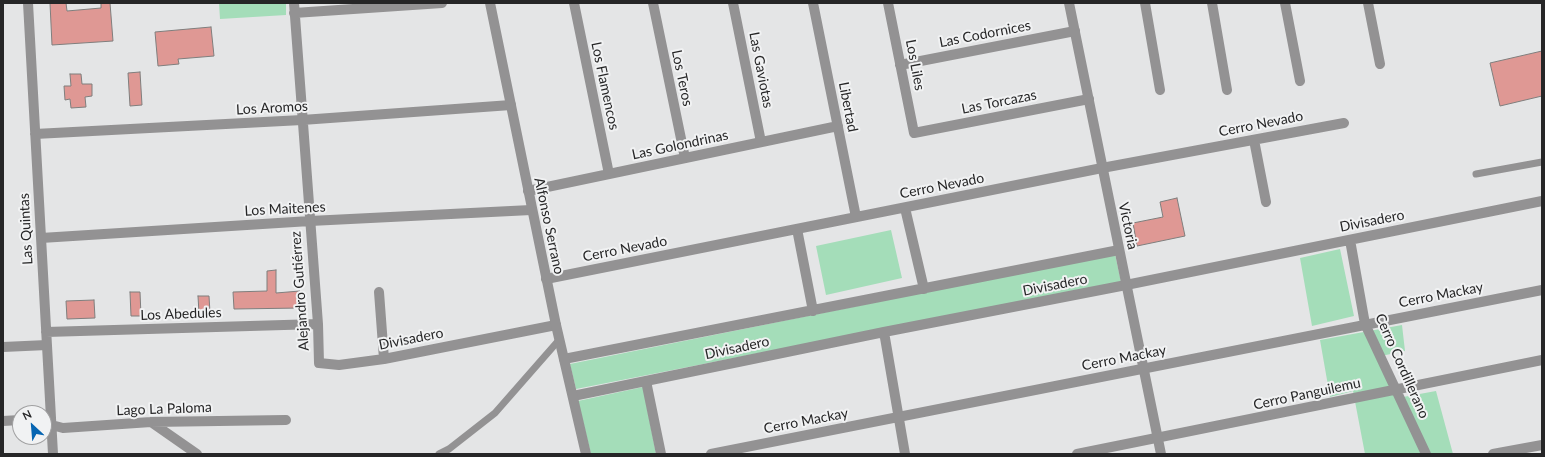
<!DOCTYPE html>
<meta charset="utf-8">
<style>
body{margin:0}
#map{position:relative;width:1545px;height:457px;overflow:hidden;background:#e4e5e6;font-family:Lato,sans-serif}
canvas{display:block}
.frame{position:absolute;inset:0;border:4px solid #262627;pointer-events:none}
.north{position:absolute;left:12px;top:405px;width:40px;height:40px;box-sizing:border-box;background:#f1f2f3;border:1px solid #a0a0a1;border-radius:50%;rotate:334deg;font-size:11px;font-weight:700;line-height:16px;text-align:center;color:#262627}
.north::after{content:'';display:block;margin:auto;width:14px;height:18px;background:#0665b2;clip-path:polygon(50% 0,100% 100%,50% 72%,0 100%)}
</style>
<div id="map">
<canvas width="1545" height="457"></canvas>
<div class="frame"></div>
<div class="north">N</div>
</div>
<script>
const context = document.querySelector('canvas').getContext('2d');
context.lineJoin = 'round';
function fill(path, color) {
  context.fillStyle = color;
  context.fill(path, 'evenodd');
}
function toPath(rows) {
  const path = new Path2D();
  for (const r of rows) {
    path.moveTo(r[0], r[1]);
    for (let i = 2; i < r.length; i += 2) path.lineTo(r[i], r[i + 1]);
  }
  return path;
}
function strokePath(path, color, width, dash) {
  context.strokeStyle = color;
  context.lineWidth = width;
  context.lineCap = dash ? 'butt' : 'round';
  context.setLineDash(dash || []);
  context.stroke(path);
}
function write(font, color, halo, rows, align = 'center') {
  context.font = font + ' Lato,sans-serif';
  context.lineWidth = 4;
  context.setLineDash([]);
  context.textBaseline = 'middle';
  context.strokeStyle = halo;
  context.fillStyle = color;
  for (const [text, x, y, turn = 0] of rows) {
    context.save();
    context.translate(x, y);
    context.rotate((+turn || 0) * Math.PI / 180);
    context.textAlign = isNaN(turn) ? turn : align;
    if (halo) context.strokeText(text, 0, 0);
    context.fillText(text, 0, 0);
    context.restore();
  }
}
fill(toPath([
 [219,3,286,3,286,15,220,19],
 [891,230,902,278,826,295,816,246],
 [1340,249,1354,316,1312,326,1300,258],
 [1115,254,1121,282,576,389,570,364],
 [1402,325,1405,351,1381,356,1403,397,1436,391,1453,454,1365,454,1353,391,1330,397,1320,340],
 [643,387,656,454,591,454,578,401]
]), '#a4ddb9');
const building = toPath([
 [50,3,66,3,67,11,101,8,101,3,110,3,113,41,52,45,50,3],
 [211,27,214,56,178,59,179,64,158,66,155,32,211,27],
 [1542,51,1542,96,1500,106,1490,63,1542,51],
 [140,72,142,105,130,106,128,73,140,72],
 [70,74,81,74,82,84,92,84,92,96,85,97,86,107,71,108,70,99,65,100,64,86,71,86,70,74],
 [1177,198,1185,236,1137,246,1133,223,1163,217,1160,202,1177,198],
 [276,270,276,293,300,291,301,308,234,309,233,292,267,291,267,271,276,270],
 [130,292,140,292,141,316,131,316,130,292],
 [198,296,209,296,210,313,199,313,198,296],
 [94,300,95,318,67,319,66,301,94,300]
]);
fill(building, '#df9894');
strokePath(building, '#7f7e7d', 1);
strokePath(toPath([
 [1476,174,1542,162],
 [439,454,449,449,495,413,559,340]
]), '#939293', 7);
strokePath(toPath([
 [28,3,53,454],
 [294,3,318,324,319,363,339,365,384,359,556,325],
 [574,3,609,174],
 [653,3,685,158],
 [733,3,761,142],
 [813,3,856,217],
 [888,3,914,133,1089,99],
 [1145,3,1160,90],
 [1212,3,1227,90],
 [1285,3,1300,81],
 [1368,3,1380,64],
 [294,13,442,3],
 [900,65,1075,31],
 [35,134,302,120,511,105],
 [1254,140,1266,202],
 [528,191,838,126],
 [905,208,924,289],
 [797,229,813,311],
 [41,238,310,221,531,210],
 [1350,240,1365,324,1426,454],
 [546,279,1102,168,1344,123],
 [379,292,384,359],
 [46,332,318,324],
 [884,332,905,454],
 [3,347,47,345],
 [564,359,1119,250],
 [646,381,661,454],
 [573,396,884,332,1126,285,1542,201],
 [3,421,20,420],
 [151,422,197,454],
 [44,423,63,428,151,422,286,420],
 [711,454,1542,290],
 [1077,454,1542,360],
 [1493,454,1542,445]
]), '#939293', 10);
strokePath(toPath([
 [490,3,556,325,586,454],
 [1069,3,1161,454]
]), '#939293', 10);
write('14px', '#262627', '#f1f2f3', [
 ["Las Codornices",985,34,-11],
 ["Los Liles",915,65,79],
 ["Las Gaviotas",761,70,79],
 ["Los Teros",682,78,78],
 ["Los Flamencos",605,86,78],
 ["Las Torcazas",999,102,-11],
 ["Libertad",848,107,79],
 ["Los Aromos",272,108,-3],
 ["Cerro Nevado",1261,124,-11],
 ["Las Golondrinas",680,145,-12],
 ["Cerro Nevado",942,186,-11],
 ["Los Maitenes",285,209,-3],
 ["Divisadero",1372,221,-11],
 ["Alfonso Serrano",549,226,78],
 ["Victoria",1128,226,78],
 ["Las Quintas",26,229,-93],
 ["Cerro Nevado",625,249,-11],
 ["Divisadero",1055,285,-11],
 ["Alejandro Gutiérrez",300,291,-94],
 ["Cerro Mackay",1441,295,-11],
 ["Los Abedules",181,314,-2],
 ["Divisadero",411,339,-11],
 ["Divisadero",737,348,-12],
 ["Cerro Mackay",1124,358,-11],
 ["Cerro Cordillerano",1402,366,66],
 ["Cerro Panguilemu",1307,394,-12],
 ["Lago La Paloma",164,409,-2],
 ["Cerro Mackay",806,421,-11]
]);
</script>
